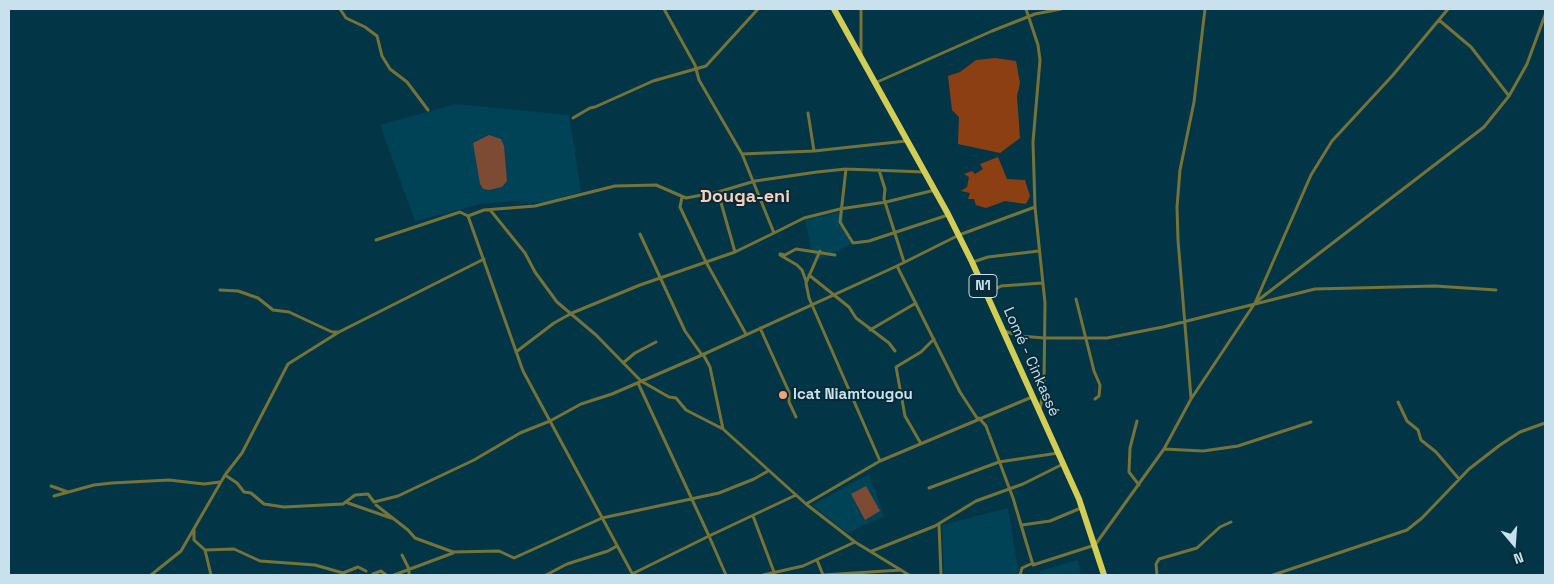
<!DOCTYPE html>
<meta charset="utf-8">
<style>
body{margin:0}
#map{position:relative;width:1554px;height:584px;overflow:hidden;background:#023647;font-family:"Space Grotesk",sans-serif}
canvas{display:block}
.frame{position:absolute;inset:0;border:10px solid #c9e1ec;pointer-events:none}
.north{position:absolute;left:1489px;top:519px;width:50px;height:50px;-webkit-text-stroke:4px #062b38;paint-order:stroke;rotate:162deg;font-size:14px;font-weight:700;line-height:20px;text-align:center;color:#c9e1ec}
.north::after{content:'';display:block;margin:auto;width:18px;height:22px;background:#c9e1ec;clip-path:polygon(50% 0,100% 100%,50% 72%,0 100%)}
</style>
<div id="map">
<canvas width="1554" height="584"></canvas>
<div class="frame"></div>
<div class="north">N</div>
</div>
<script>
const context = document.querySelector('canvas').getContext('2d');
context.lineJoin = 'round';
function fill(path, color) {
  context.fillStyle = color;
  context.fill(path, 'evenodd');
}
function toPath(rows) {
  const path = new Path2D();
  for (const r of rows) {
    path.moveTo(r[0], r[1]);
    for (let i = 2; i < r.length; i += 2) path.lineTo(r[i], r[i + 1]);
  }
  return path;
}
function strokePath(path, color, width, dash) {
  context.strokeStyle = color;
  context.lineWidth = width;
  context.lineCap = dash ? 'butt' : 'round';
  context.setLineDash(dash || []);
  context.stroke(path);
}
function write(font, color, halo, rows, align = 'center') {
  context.font = font + ' "Space Grotesk",sans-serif';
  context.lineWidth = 4;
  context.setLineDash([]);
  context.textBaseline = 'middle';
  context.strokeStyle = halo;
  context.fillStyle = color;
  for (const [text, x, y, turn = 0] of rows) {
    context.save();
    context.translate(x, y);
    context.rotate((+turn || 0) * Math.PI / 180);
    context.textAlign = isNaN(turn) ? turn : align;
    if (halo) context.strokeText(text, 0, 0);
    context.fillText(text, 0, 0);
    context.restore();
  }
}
fill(toPath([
 [456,104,569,115,581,192,543,203,515,201,481,204,415,221,380,125],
 [843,211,843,224,851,244,819,260,812,253,805,220],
 [869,474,884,516,847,533,812,505],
 [1008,508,1019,575,944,575,942,525],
 [1078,560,1081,575,1041,575,1040,571]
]), '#004256');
fill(toPath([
 [489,135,501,139,504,146,507,181,502,187,489,190,483,189,480,184,473,143],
 [866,486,880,511,865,520,851,494]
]), '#7d4b33');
fill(toPath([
 [995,58,1016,61,1020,83,1017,96,1020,138,1000,153,958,144,959,117,952,110,948,76,960,72,976,60],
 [998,157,1007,179,1025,180,1030,196,1026,204,1005,201,986,208,976,205,974,199,968,199,970,193,961,191,967,187,969,177,964,174,972,171,975,174,983,169,980,164]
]), '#8d3f14');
strokePath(toPath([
 [340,9,346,18,365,27,377,36,382,56,390,69,407,82,428,110],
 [664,9,695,65,699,80,742,154,774,233,804,218,840,209,886,202,935,190],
 [861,9,861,56],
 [1026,9,1038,45,1040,60,1033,142,1035,207,1045,303,1044,383,1040,410],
 [1439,20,1471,47,1509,96],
 [875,83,992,31,1035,14,1061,9],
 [808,113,814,151],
 [573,118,590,108,595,107,653,81,706,66,758,9],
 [742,154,814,151,906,141],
 [846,169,840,222,853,243,869,241,948,215],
 [879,170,885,189,884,199,904,262],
 [718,192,735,252],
 [682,197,680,207,706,262,746,334],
 [491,211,525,253,535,272,557,302,596,335,641,381,669,397,676,398,686,410,723,429,806,504,855,542,909,575],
 [468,216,484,210,535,206,615,186,656,185,686,198,718,192,755,181,817,172,846,169,924,172],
 [640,234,685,331,702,355],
 [376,240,460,212,468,216,523,371,633,575],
 [820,251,806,283,809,298,880,461],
 [780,254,785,255,796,249,835,255],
 [780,255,797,265,802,270,806,281],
 [973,262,988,257,1039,251],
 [897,266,960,392,977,418],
 [809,275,849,307,856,318,889,343,895,351],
 [220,290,238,291,258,298,273,310,289,312,332,332,338,332],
 [987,294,1001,286,1042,283],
 [1076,299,1094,371,1100,385,1099,396,1095,399],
 [1257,301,1484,127,1509,96,1527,64,1545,15],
 [760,328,789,392,789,402,796,417],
 [870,330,916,303],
 [1004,331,1020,336,1044,338,1107,338,1163,327,1315,289,1435,286,1496,290],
 [516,352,554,323,572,313,640,285,735,252,774,233],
 [703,354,710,367,723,429],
 [623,363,635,353,656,342],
 [638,383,709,536,796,495],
 [1191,398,1178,240,1177,207,1180,170,1194,102,1205,9],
 [1398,402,1407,421,1418,430,1421,440,1436,452,1459,479],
 [979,418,986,426,1013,498,1033,565,1095,545,1164,449,1191,399,1255,303,1311,175,1332,141,1393,75,1448,9],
 [1137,421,1130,448,1129,472,1139,485],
 [920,442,905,416,896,367,921,352,934,339],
 [1164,449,1203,451,1238,446,1311,422],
 [225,475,237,483,244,492,251,493,264,504,284,507,343,504,355,495,368,494,374,502,398,496,474,460,520,433,550,421,581,404,612,394,702,355,897,266,959,235,1035,207],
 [51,486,68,492],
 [929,488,999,462,1058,453],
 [54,496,94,485,112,483,169,480,204,484,220,482],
 [348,503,391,518],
 [806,504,880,461,1032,397],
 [376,505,408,530,415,538,453,552,499,551,514,558,602,518,719,493,754,479,768,471],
 [753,516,774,572],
 [939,524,941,575],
 [1022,525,1050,521,1081,508],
 [194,529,194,540,205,550,211,575],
 [205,550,234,549,260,561,315,565,343,573,358,567,366,571],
 [872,551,935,526,976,501,1023,484,1063,464],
 [402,555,409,569,409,575],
 [817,560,823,575],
 [373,574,381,571,386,575],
 [632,574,709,536,726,575],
 [151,575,181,551,225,475,242,453,288,364,339,332,484,259],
 [394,575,453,553],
 [546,575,567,564,608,551,617,546],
 [763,575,803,566,855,542],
 [823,575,901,570],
 [1020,575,1022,568,1033,563],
 [1157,575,1156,564,1159,559,1197,548,1220,527,1231,522],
 [1273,575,1407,530,1422,518,1469,469,1500,445,1520,432,1545,423]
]), '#767338', 3);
strokePath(toPath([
 [834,9,948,214,972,262,1079,499,1104,575]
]), '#d4cd53', 6);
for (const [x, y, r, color] of [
 [783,395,5,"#f1a17c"]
]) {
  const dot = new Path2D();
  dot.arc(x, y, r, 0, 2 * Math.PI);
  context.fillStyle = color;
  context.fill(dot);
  strokePath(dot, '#062b38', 2);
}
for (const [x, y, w] of [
 [983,286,28]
]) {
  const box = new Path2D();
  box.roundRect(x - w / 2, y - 11.5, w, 23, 4);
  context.fillStyle = '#062b38';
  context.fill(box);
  strokePath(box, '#c9e1ec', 1);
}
write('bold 14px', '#c9e1ec', null, [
 ["N1",983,286]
]);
write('15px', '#c9e1ec', '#062b38', [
 ["Lomé - Cinkassé",1031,362,66]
]);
write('bold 15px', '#c9e1ec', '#062b38', [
 ["Icat Niamtougou",793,395]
], 'left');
write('bold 18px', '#fdcfba', '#062b38', [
 ["Douga-eni",745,197]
]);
</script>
